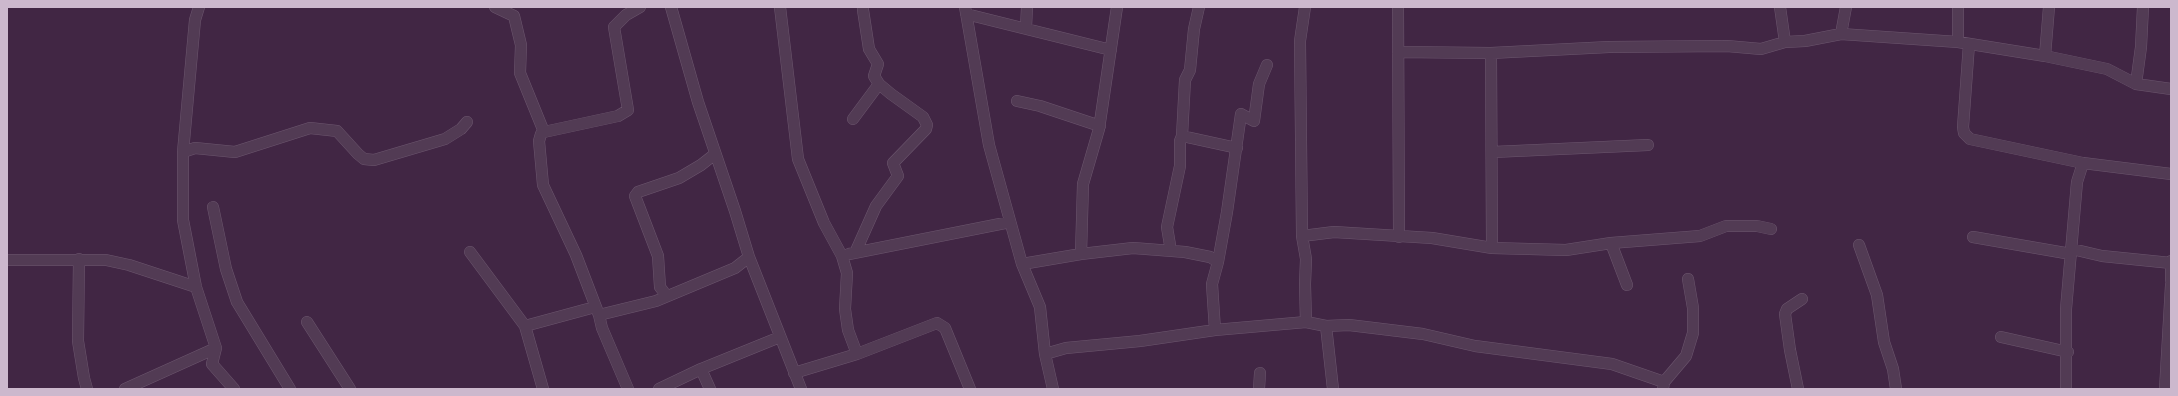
<!DOCTYPE html>
<style>
body{margin:0}
#map{position:relative;width:2178px;height:396px;overflow:hidden;background:#412644;font-family:Rubik,sans-serif}
canvas{display:block}
.frame{position:absolute;inset:0;border:8px solid #ccb8cd;pointer-events:none}
</style>
<div id="map">
<canvas width="2178" height="396"></canvas>
<div class="frame"></div>
</div>
<script>
const context = document.querySelector('canvas').getContext('2d');
context.lineJoin = 'round';
function toPath(rows) {
  const path = new Path2D();
  for (const r of rows) {
    path.moveTo(r[0], r[1]);
    for (let i = 2; i < r.length; i += 2) path.lineTo(r[i], r[i + 1]);
  }
  return path;
}
function strokePath(path, color, width, dash) {
  context.strokeStyle = color;
  context.lineWidth = width;
  context.lineCap = dash ? 'butt' : 'round';
  context.setLineDash(dash || []);
  context.stroke(path);
}
const minor = toPath([
 [199,7,195,20,183,152,183,220,196,287,216,348,212,364,234,389],
 [495,7,514,16,521,45,520,73,544,132],
 [671,7,698,102,735,211,749,257,801,389],
 [780,7,798,159,824,223,842,256,847,273,845,309,848,330,857,354],
 [965,7,989,145,1022,264,1040,307,1045,354,1053,389],
 [1305,7,1300,41,1302,236,1306,259,1305,284,1306,322],
 [1398,7,1399,237],
 [1780,7,1785,42],
 [1958,7,1958,42],
 [966,14,1111,50],
 [1026,28,1027,7],
 [1841,34,1846,7],
 [1969,44,1963,127,1964,133,1970,139,2083,163,2171,174],
 [1398,52,1491,53,1609,47,1727,46,1761,49,1785,42,1805,41,1841,34,1958,42,2045,56,2107,69,2136,84,2171,89],
 [1491,53,1492,248],
 [2045,56,2049,7],
 [2136,84,2141,47,2143,7],
 [1017,101,1040,106,1100,126],
 [853,119,879,84],
 [1182,136,1237,148],
 [183,152,195,148,235,152,310,128,337,131,358,154,364,159,374,160,445,139,461,129,467,122],
 [1493,152,1648,145],
 [213,207,226,269,237,302,290,389],
 [1302,236,1334,232,1432,238,1492,248,1566,250,1611,243,1700,236,1726,226,1757,226,1771,229],
 [1973,237,2071,254],
 [1611,243,1627,285],
 [1859,245,1877,295,1884,342,1893,369,1896,389],
 [2072,249,2102,256,2171,263],
 [1171,251,1167,227,1180,166,1180,141,1182,136,1185,80,1190,70,1194,29,1199,7],
 [470,252,525,326,543,389],
 [855,253,876,206,898,176,893,163,926,129,927,125,923,117,891,94,879,84,874,76,878,64,869,49,863,10],
 [849,254,1010,222],
 [1081,254,1083,184,1099,129,1117,7],
 [79,259,78,341,84,378,87,389],
 [7,260,106,260,129,265,196,287],
 [2171,261,2171,280],
 [1218,262,1227,212,1241,114,1254,121,1259,84,1267,65],
 [1022,264,1081,254,1133,248,1185,252,1210,257,1218,262,1212,284,1215,330],
 [666,295,660,287,658,256,635,196,638,192,679,178,701,165,715,154],
 [599,315,656,301,735,268,749,257],
 [307,322,350,389],
 [525,326,595,307],
 [1326,326,1333,389],
 [2001,337,2068,352],
 [1045,354,1066,348,1140,341,1215,330,1306,322,1326,326,1349,325,1423,334,1475,346,1612,364,1664,382],
 [701,369,710,389],
 [794,373,857,354,937,323,945,328,970,389],
 [125,389,216,348],
 [628,389,602,328,599,315,576,255,543,185,539,141,541,134,544,132,618,116,628,110,614,27,626,15,640,7],
 [659,389,701,369,780,337],
 [1259,389,1260,373],
 [1663,389,1664,382,1686,356,1693,333,1693,308,1688,279],
 [1798,389,1790,350,1785,314,1787,309,1802,299],
 [2066,389,2066,309,2077,182,2083,163],
 [2165,389,2171,285]
]);
strokePath(minor, '#6c566e', 12);
strokePath(minor, '#523b54', 11);
</script>
